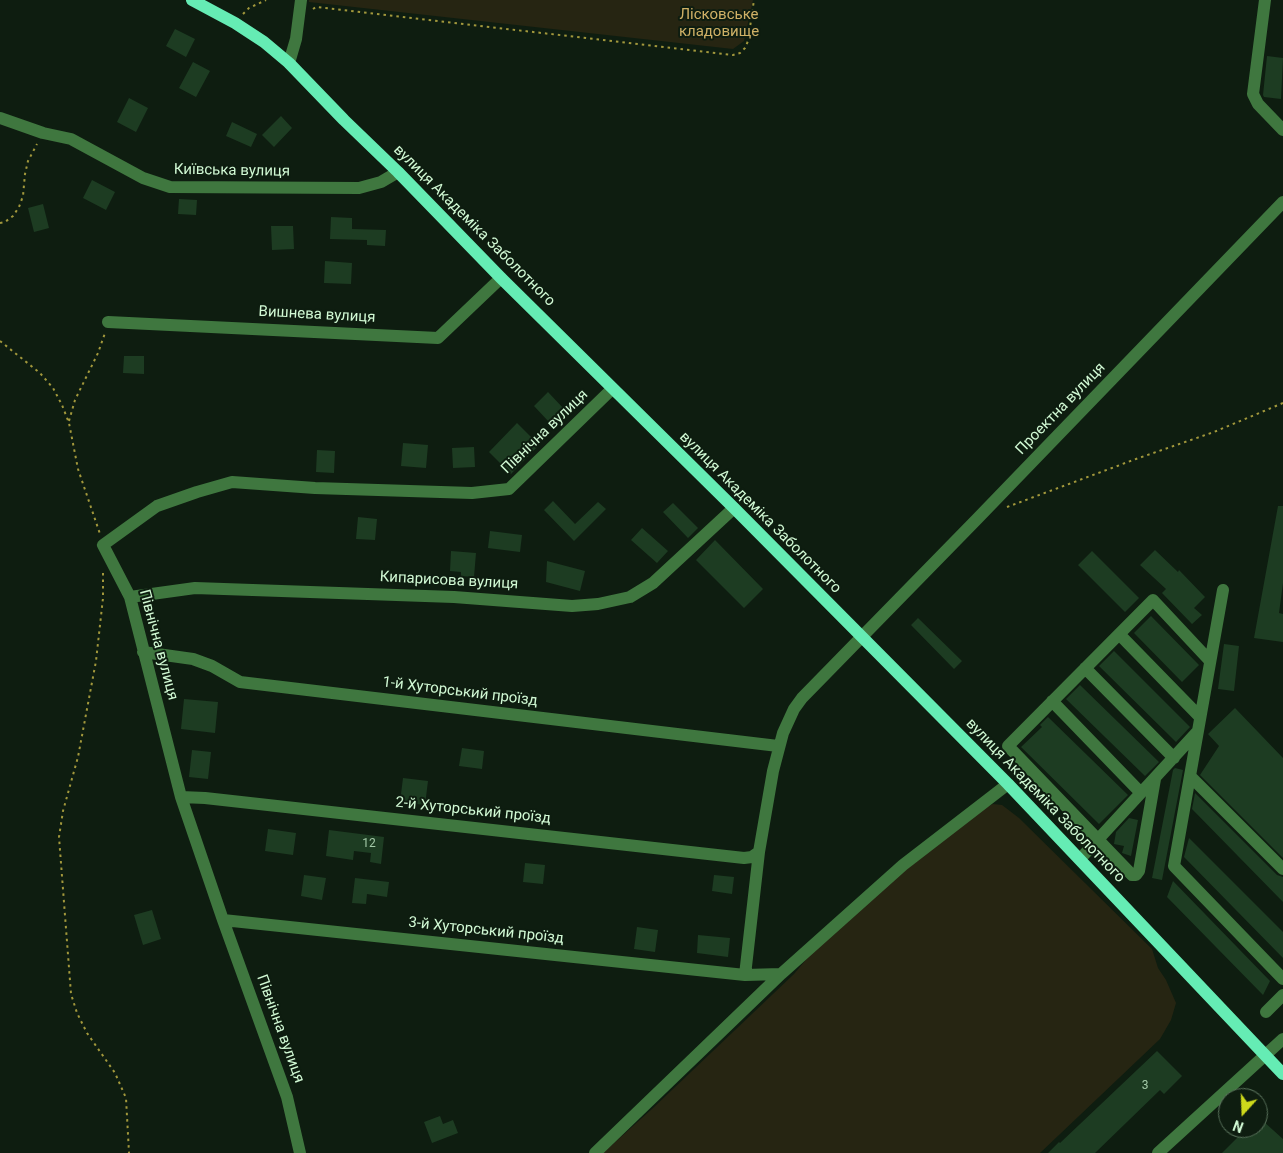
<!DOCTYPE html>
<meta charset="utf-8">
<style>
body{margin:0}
#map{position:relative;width:1283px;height:1153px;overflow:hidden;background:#0e1d10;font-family:Roboto,sans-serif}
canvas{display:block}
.north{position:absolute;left:1218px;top:1088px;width:50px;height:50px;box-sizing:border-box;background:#0e1d10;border:1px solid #5c755e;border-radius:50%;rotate:200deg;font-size:14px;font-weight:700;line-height:20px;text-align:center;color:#d1f9d4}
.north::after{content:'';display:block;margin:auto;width:18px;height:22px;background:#ceda1b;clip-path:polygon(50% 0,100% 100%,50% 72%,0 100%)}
</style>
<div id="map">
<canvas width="1283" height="1153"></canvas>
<div class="north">N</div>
</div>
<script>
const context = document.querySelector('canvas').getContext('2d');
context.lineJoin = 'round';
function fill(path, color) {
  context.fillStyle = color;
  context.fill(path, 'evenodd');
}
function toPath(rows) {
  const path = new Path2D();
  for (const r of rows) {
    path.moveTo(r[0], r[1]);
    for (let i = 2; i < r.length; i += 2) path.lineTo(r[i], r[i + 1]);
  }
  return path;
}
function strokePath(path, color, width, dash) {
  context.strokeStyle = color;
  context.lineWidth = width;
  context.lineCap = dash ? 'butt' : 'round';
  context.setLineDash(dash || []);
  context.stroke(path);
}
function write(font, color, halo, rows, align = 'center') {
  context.font = font + ' Roboto,sans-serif';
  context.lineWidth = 4;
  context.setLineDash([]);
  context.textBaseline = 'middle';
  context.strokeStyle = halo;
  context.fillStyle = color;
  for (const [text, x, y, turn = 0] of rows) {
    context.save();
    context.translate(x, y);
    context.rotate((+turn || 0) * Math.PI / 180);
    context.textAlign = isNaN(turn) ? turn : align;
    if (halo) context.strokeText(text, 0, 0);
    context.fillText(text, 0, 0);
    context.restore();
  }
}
fill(toPath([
 [309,0,753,0,744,41,733,49,309,2],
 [993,804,1002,805,1019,818,1152,949,1158,968,1166,980,1176,1003,1171,1020,1160,1039,1040,1153,603,1153,652,1109,794,974,814,950,905,870,983,809]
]), '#262512');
fill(toPath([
 [175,29,195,39,186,57,166,46],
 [1267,56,1283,58,1281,99,1264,97,1263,95],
 [193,62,210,71,196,97,179,88],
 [129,98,148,108,136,132,117,122],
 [281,116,292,128,274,147,262,135],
 [232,122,257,134,251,147,226,136],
 [92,180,115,192,106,210,83,198],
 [179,199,197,200,196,215,178,214],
 [43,204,49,228,34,232,28,208],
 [331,217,352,218,352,229,386,230,385,246,367,245,367,240,330,239],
 [271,226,293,226,294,249,272,250],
 [325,261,352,263,351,284,324,283],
 [124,356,144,356,144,374,123,373],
 [548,392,564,409,549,422,534,406],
 [517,423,539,445,511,474,489,452],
 [403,443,428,445,426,468,401,466],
 [474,447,475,467,453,468,452,448],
 [317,450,335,451,334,473,316,472],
 [553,501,575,524,598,502,606,509,574,541,544,510],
 [673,503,698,528,688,538,663,512],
 [1278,506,1283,506,1283,583,1279,613,1283,614,1283,642,1254,638],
 [358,517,377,519,375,540,356,539],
 [642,528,668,551,657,563,631,540],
 [490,531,522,535,520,552,488,548],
 [715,540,763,589,744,608,696,560],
 [1155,550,1178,572,1179,570,1205,597,1194,608,1202,615,1192,624,1162,593,1166,589,1140,565],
 [451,551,476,553,474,577,461,576,461,572,450,571],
 [1092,551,1139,598,1125,612,1078,565],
 [547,561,585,571,580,591,546,582],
 [1151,616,1199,665,1182,682,1134,633],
 [918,618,962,661,954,669,911,625],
 [1224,644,1239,646,1234,691,1218,689],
 [1114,651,1190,727,1176,742,1099,666],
 [1080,685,1159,762,1145,776,1066,699],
 [184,699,218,702,215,733,181,729],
 [1235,708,1283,758,1283,858,1200,775,1219,746,1208,734],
 [1048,717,1128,795,1099,824,1021,747,1042,727,1040,725],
 [462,748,484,751,482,769,459,766],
 [192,750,211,752,208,779,189,777],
 [1175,768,1183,770,1162,880,1152,878,1173,770],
 [403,778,428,781,425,805,400,802],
 [1195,793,1277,875,1283,877,1283,902,1192,809],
 [1129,818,1138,820,1131,856,1122,853,1124,846,1114,844,1116,832],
 [268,829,296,833,293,855,265,851],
 [329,830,384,837,381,864,370,862,371,853,354,851,353,860,326,856],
 [1189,838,1283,932,1283,958,1184,857],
 [525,863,545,865,543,884,523,882],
 [304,875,326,878,322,900,301,896],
 [714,875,734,877,732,894,712,891],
 [355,878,389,882,387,897,367,894,366,904,352,903],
 [1173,881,1270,981,1263,995,1167,897],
 [152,910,161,939,143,945,134,915],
 [637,927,658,930,655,952,634,949],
 [698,935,730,938,728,957,697,953],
 [1157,1051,1182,1076,1164,1094,1160,1090,1095,1153,1048,1153,1059,1142,1060,1143],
 [440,1116,443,1124,453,1120,458,1133,432,1143,424,1122],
 [1263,1121,1283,1139,1283,1153,1222,1153,1247,1128,1258,1128,1258,1126]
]), '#1d3c22');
strokePath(toPath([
 [313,9,316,7,733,55,740,53,745,48,748,41,754,0],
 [243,14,249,8,266,0],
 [0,223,5,222,13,216,19,207,23,196,25,174,28,161,37,144],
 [0,341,40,373,53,388,62,405,69,423,78,469,100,534],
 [69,421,75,400,98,353,105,333],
 [1007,507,1136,459,1214,432,1283,403],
 [103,573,103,598,96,661,78,757,63,811,59,837,71,994,77,1013,87,1033,115,1073,126,1098,129,1153]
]), '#a2983c', 2, [2.5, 4]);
strokePath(toPath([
 [1265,0,1253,94,1258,104,1283,130],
 [289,63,296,39,301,0],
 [0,118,43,133,71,139,143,178,170,187,359,188,381,182,398,172],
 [108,322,438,338,501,278],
 [1223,590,1174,866,1283,979],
 [130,597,195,588,454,597,572,606,598,604,630,597,653,583,734,508],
 [1119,634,1200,717],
 [143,652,193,659,212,666,240,682,778,746],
 [1085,668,1174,758],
 [1052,701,1141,793],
 [1190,776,1283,869],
 [1155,779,1139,871,1136,875,1132,875,1008,746,1153,600,1210,661],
 [181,797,205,798,744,858,752,857,759,852],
 [1080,859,1197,732],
 [223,920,745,975,781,974],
 [745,975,759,852,773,771,783,733,794,709,802,698,978,518,1283,202],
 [1266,1012,1283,995],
 [300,1153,287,1097,223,920,181,797,130,597,103,545,157,506,197,492,232,482,315,488,472,493,509,489,612,389],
 [595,1153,781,974,903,865,1008,784],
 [1158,1153,1283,1039]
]), '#3f773f', 12);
strokePath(toPath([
 [192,0,235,23,264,42,289,63,344,120,398,172,501,278,734,508,1008,784,1283,1074]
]), '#65ecb4', 12);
write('12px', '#a4caa8', null, [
 ["12",369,844],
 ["3",1145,1086]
]);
write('15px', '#cfb166', '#0e1d10', [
 ["Лісковське",719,15],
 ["кладовище",719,32]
]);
write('15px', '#d1f9d4', '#0e1d10', [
 ["Київська вулиця",232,171,1],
 ["вулиця Академіка Заболотного",474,226,45],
 ["Вишнева вулиця",317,315,3],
 ["Проектна вулиця",1061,409,-46],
 ["Північна вулиця",545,432,-44],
 ["вулиця Академіка Заболотного",760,513,45],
 ["Кипарисова вулиця",449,581,3],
 ["Північна вулиця",158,645,75],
 ["1-й Хуторський проїзд",460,692,7],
 ["вулиця Академіка Заболотного",1045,801,46],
 ["2-й Хуторський проїзд",473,811,6],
 ["3-й Хуторський проїзд",486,931,6],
 ["Північна вулиця",280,1029,70]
]);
</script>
